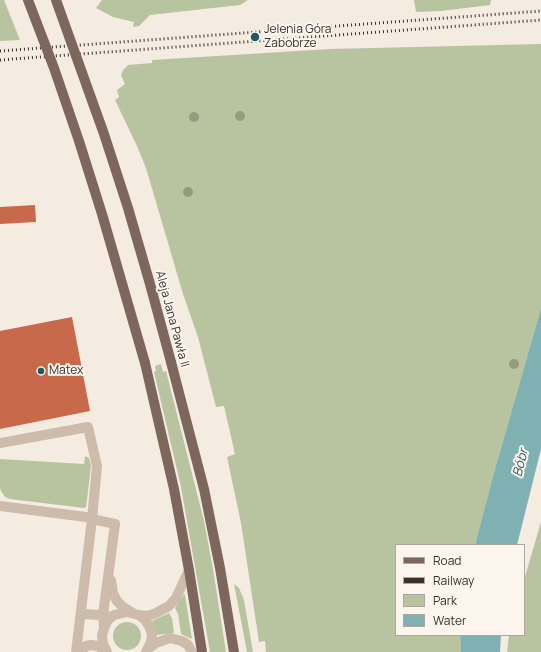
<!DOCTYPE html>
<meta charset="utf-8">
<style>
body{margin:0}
#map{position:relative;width:541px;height:652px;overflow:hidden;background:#f4ebe1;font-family:Manrope,sans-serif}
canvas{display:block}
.legend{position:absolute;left:395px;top:544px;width:130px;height:92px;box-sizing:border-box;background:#fbf5ee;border:1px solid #aea6a0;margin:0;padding:5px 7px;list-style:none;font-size:12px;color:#3b302b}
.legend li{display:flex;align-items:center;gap:8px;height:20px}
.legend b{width:20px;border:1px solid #aea6a0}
</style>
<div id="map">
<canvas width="541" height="652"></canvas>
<ul class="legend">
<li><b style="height:5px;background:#7d675c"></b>Road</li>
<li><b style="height:5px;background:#3b302b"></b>Railway</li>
<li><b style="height:11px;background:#b8c4a0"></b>Park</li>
<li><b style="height:11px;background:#7fb0b2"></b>Water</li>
</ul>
</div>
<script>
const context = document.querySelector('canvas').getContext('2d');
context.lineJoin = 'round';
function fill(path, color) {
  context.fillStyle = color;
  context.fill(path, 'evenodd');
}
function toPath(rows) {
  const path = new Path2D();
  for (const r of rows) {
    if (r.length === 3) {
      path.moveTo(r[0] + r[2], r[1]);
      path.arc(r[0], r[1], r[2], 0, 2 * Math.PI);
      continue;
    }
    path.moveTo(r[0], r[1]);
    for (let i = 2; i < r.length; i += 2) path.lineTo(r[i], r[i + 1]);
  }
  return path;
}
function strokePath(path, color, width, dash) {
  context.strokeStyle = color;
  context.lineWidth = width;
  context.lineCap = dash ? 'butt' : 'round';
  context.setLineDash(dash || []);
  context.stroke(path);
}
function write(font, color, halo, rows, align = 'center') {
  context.font = font + ' Manrope,sans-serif';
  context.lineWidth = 4;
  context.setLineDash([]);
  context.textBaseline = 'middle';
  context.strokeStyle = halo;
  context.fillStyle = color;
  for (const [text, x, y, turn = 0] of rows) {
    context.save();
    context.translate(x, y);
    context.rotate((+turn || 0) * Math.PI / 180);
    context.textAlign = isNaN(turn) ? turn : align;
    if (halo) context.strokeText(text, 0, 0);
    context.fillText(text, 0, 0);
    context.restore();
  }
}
fill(toPath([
 [0,0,4,0,20,40,0,41],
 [102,0,248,0,240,5,150,15,139,26,133,27,134,22,113,17,96,8],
 [414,0,491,0,490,5,441,11,416,12],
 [541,44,541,308,493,476,475,545,396,545,396,635,460,635,461,652,266,652,265,641,259,642,241,523,227,457,235,454,224,406,216,407,198,337,183,294,146,168,137,146,115,100,119,97,117,90,125,84,121,75,123,70,128,65,152,63,152,60,330,49],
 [161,364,163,372,166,371,204,521,213,569,226,652,210,652,181,487,154,372,156,371,155,366],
 [85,456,89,458,91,465,87,500,86,507,84,508,10,499,5,497,1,491,0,488,0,459,84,464],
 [541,522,541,652,507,652,509,635,524,635,524,580],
 [234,584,239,588,244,600,253,652,247,652],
 [184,594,185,595,192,639,181,634,178,614,175,608],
 [169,613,172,618,174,633,156,635,152,621],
 [127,636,14]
]), '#b8c4a0');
fill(toPath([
 [541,308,541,449,517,545,475,545,493,476],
 [460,635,501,635,500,652,461,652]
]), '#7fb0b2');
fill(toPath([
 [35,205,36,222,0,224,0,207],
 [72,317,90,411,0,429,0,331]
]), '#c8694b');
strokePath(toPath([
 [0,443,88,427,97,466,92,519,115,524,103,615,104,628],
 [0,506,86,517,92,519,76,652],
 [111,580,113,593,117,601,123,607,133,613],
 [81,614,103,615,109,617],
 [139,615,148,616,156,613,169,606,176,598,189,570],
 [148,649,156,643,170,638,182,641,188,645,192,652],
 [80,652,86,646,91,645,98,646,107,652],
 [107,652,103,644,102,636,104,628,108,620,114,615,127,612,139,615,145,620,149,626,152,634,151,642,146,652]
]), '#cdbbac', 10);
strokePath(toPath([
 [171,362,204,489,220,568,234,652],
 [145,363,174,489,189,570,202,652]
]), '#7d675c', 10);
strokePath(toPath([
 [0,51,541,11],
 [0,60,541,20]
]), '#3b302b', 3, [1, 3]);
strokePath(toPath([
 [28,0,54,68,79,141,102,214,145,363],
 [56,0,104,134,128,208,150,284,171,362]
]), '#7d675c', 10);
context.fillStyle = '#969b7f';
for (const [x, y] of [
 [240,116],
 [194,117],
 [188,192],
 [514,364]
]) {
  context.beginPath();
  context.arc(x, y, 5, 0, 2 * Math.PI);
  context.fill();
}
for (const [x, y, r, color] of [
 [255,37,5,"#1f5a5e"],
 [41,371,4,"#1f5a5e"]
]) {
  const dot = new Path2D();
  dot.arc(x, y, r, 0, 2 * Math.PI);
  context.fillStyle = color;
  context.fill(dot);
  strokePath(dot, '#fbf5ee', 1.5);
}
write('12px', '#3b302b', '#fbf5ee', [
 ["Jelenia Góra",264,30],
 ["Zabobrze",264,44],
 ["Matex",49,371]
], 'left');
write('12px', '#3b302b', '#fbf5ee', [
 ["Aleja Jana Pawła II",172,319,75]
]);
write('italic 13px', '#1f5a5e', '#fbf5ee', [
 ["Bóbr",521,463,-76]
]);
</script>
